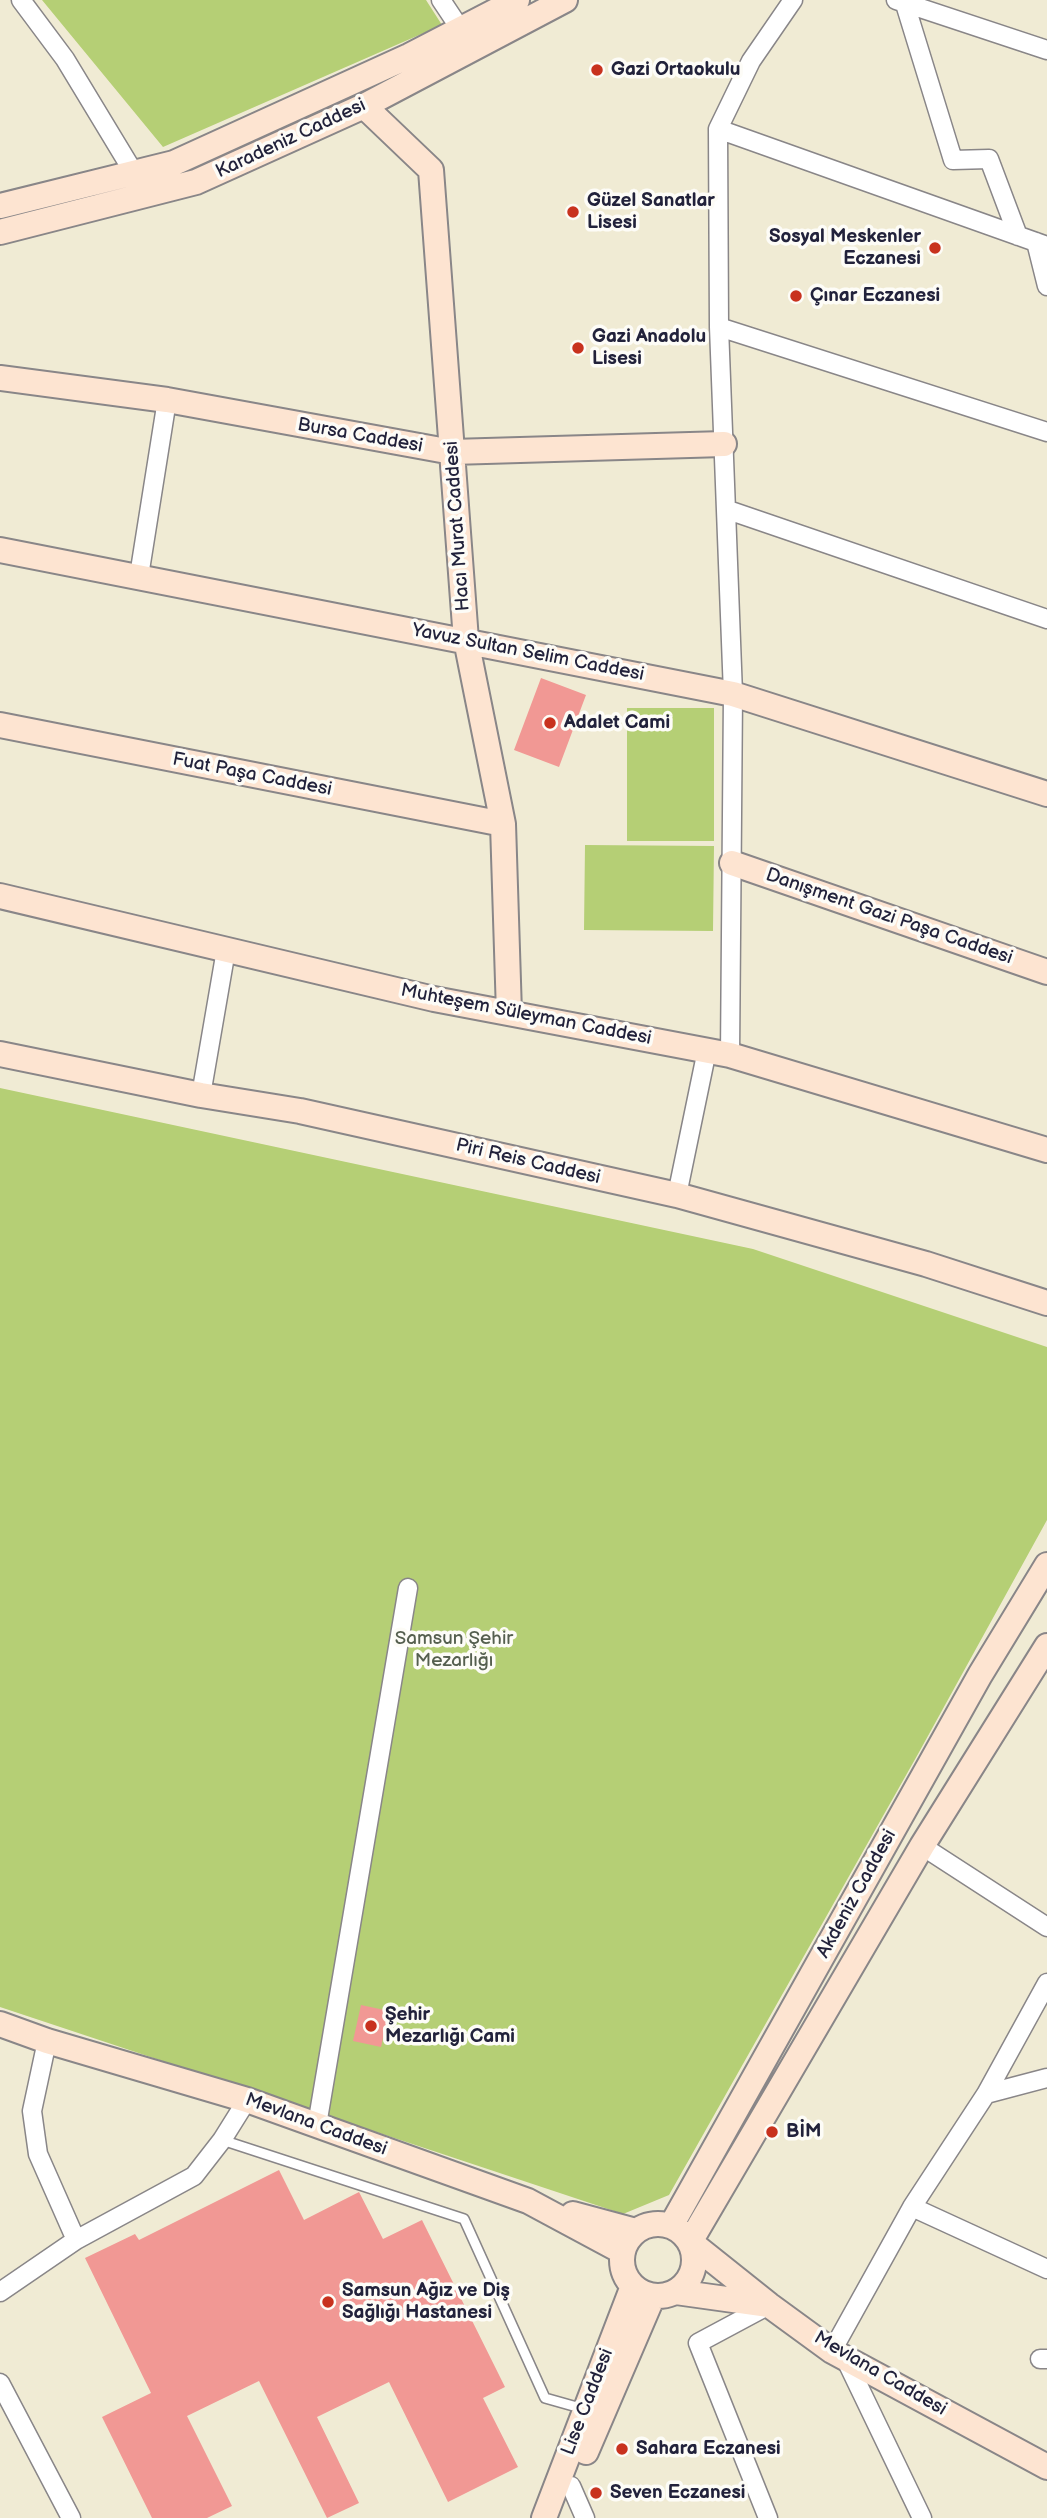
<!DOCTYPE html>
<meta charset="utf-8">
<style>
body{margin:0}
canvas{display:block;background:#f0ebd4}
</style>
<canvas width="1047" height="2518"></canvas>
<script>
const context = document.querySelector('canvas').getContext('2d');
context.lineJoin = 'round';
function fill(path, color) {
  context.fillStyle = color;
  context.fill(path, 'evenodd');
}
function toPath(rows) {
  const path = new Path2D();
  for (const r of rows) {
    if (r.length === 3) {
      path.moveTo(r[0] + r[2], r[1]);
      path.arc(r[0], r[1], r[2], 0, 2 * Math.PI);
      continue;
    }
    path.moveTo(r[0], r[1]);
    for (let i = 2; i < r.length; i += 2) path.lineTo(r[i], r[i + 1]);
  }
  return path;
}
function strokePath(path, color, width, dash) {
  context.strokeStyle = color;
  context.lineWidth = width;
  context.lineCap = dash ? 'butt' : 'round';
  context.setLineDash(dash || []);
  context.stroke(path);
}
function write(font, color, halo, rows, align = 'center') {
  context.font = font + ' "Balsamiq Sans",sans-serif';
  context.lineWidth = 7;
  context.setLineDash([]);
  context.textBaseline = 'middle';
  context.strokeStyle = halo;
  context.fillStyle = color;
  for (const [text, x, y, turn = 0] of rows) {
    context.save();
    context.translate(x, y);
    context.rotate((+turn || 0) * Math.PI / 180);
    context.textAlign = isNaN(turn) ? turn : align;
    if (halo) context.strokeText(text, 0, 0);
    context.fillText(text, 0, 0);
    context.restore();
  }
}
fill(toPath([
 [42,0,426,0,442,25,163,147],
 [627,708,714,708,714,841,627,841],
 [585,845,714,846,713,931,584,930],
 [0,1088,753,1249,1047,1347,1047,1520,918,1754,669,2195,623,2214,0,2007]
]), '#b5cf75');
fill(toPath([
 [541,678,586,695,559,767,514,750],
 [361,2005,389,2011,381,2047,353,2041],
 [279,2170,304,2220,359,2192,383,2239,422,2220,505,2387,483,2398,518,2467,448,2502,389,2382,317,2417,359,2503,327,2518,259,2381,187,2416,232,2506,207,2518,152,2518,102,2417,151,2393,85,2258,135,2234,139,2240]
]), '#f19894');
const lane = toPath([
 [222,2140,464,2219,545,2398,584,2409]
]);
const street = toPath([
 [21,0,65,59,134,173],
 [441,0,461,30],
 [896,0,1047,50],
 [905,4,953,160,989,159,1018,236],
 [718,129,1047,246],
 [1036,242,1047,286],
 [719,327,1047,432],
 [728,510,1047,619],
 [139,576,167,400],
 [730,1055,733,694,719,327,718,129,751,61,793,0],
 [201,1095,226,950],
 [677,1195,707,1050],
 [922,1846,1047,1927],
 [47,2041,32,2111,38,2154,76,2240],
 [986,2094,1047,2078],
 [317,2125,408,1588],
 [912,2207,1047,2269],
 [0,2292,76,2240,194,2176,222,2140,247,2100],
 [832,2351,912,2207,986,2094,1047,1983],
 [845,2358,922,2518],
 [1040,2359,1047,2359],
 [0,2383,71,2518],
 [571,2486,585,2518],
 [768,2518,698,2343,769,2305]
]);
const secondary = toPath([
 [364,106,431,170,466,640,503,824,509,1013],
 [0,206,174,163,409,56,517,0],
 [0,232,196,182,364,106,565,0],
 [0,378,167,400,452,452,724,444],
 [0,550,733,694,1047,794],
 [0,725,503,824],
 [732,863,1047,972],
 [0,896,434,999,730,1055,1047,1150],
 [0,1054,201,1095,300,1111,677,1195,926,1264,1047,1303],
 [1047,1646,922,1846,690,2242,769,2305,832,2351,1047,2467],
 [0,2024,47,2041,247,2100,528,2201,623,2252],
 [573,2214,636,2231],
 [658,2260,36],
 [671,2226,980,1675,1047,1565],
 [676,2292,769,2305],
 [586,2452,653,2296],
 [544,2518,633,2286]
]);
strokePath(lane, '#898688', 12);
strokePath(street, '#898688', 21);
strokePath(secondary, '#898688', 28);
strokePath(lane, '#fff', 9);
strokePath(street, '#fff', 18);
strokePath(secondary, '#fde4d1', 24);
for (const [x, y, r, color] of [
 [597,70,7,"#c8321e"],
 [573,212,7,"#c8321e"],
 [935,248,7,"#c8321e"],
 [796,296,7,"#c8321e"],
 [578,348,7,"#c8321e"],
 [550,723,7,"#c8321e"],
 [371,2026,7,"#c8321e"],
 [772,2132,7,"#c8321e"],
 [328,2302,7,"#c8321e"],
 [622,2449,7,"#c8321e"],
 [596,2493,7,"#c8321e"]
]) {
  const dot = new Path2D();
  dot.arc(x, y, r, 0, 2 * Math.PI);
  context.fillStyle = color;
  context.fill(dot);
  strokePath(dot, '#fdfcf7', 2.5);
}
write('bold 19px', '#22223b', '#fdfcf7', [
 ["Gazi Ortaokulu",611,70],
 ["Güzel Sanatlar",587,201],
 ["Lisesi",587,223],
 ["Sosyal Meskenler",921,237,"right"],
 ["Eczanesi",921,259,"right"],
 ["Çınar Eczanesi",810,296],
 ["Gazi Anadolu",592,337],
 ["Lisesi",592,359],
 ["Adalet Cami",564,723],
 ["Şehir",385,2015],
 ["Mezarlığı Cami",385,2037],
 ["BİM",786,2132],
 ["Samsun Ağız ve Diş",342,2291],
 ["Sağlığı Hastanesi",342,2313],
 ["Sahara Eczanesi",636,2449],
 ["Seven Eczanesi",610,2493]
], 'left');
write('19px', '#22223b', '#fdfcf7', [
 ["Karadeniz Caddesi",291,139,-25],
 ["Bursa Caddesi",360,436,10],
 ["Hacı Murat Caddesi",458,526,-94],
 ["Yavuz Sultan Selim Caddesi",528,653,11],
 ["Fuat Paşa Caddesi",252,775,11],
 ["Danışment Gazi Paşa Caddesi",889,917,19],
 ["Muhteşem Süleyman Caddesi",526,1015,11],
 ["Piri Reis Caddesi",528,1162,13],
 ["Akdeniz Caddesi",857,1894,-61],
 ["Mevlana Caddesi",316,2125,20],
 ["Mevlana Caddesi",880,2374,30],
 ["Lise Caddesi",588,2402,-69]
]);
write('19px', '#555f4f', '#fdfcf7', [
 ["Samsun Şehir",454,1639],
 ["Mezarlığı",454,1661]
]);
</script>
